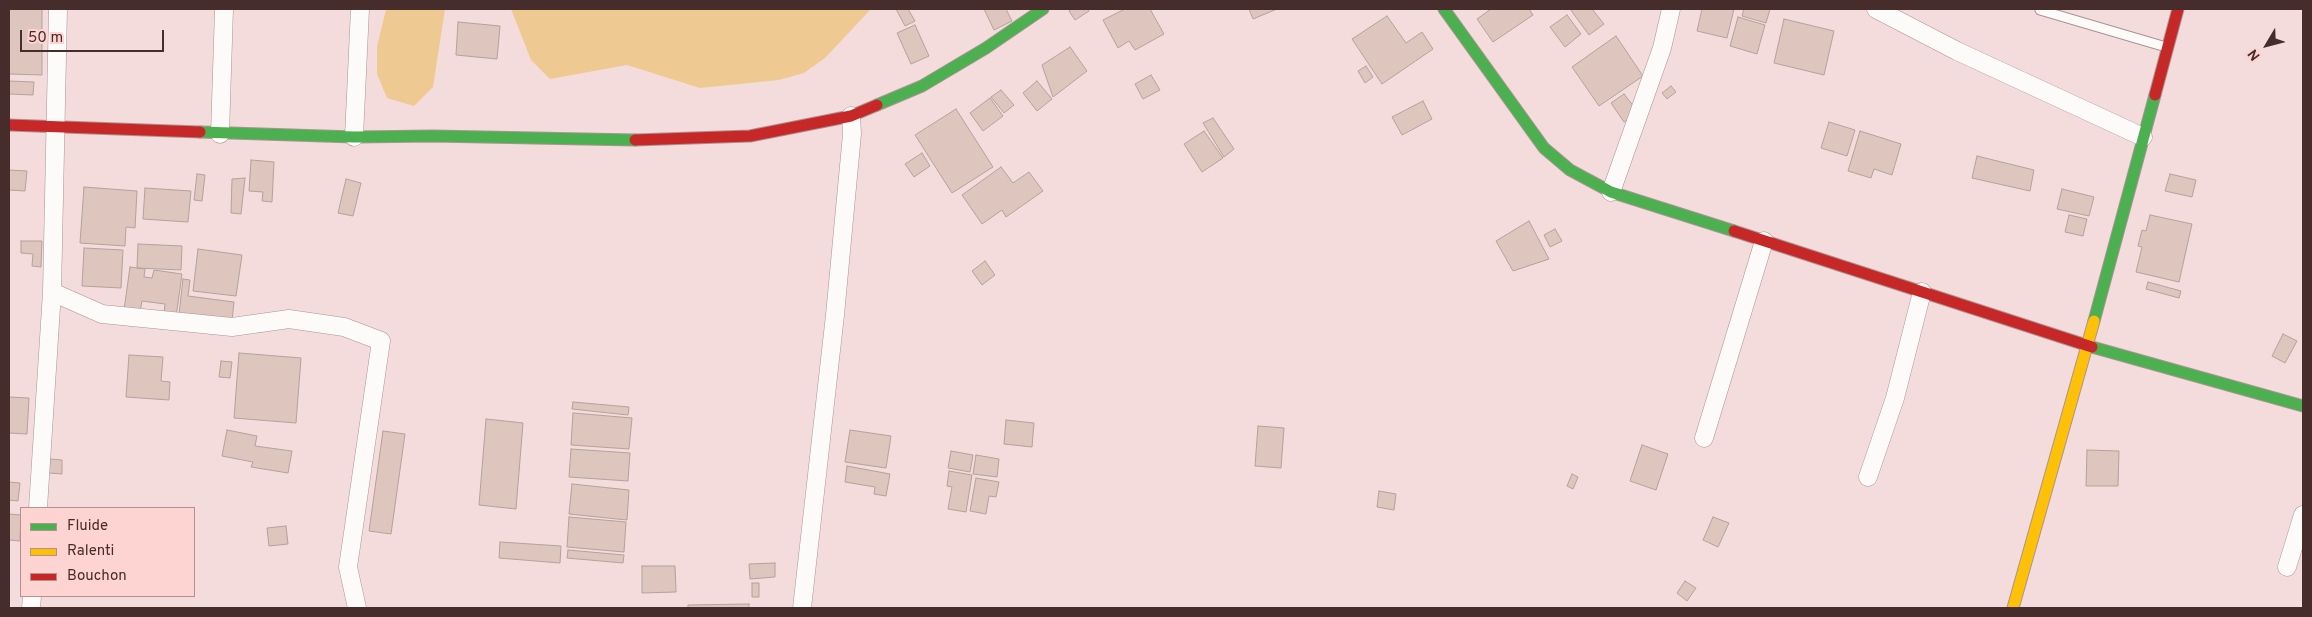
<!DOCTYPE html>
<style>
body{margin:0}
#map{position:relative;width:2312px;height:617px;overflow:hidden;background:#f3dcdb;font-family:Overpass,sans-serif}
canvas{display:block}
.frame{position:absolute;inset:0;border:10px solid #462c2a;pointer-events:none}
.legend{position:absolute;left:20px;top:507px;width:175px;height:90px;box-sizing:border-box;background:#fdd4d1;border:1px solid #b4918e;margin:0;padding:6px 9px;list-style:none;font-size:15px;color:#462c2a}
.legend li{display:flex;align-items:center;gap:10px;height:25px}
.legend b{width:25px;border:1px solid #b4918e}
.north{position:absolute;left:2242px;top:20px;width:50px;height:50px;-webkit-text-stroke:4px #fdd4d1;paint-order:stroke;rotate:233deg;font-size:14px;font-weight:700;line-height:20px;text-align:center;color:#462c2a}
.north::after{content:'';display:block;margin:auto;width:18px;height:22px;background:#462c2a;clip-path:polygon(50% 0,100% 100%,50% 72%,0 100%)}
.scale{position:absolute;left:20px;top:30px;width:144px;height:22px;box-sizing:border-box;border:2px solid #462c2a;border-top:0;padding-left:6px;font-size:15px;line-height:18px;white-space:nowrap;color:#462c2a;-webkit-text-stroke:4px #fdd4d1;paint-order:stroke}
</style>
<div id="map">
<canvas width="2312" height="617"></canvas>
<div class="frame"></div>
<ul class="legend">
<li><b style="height:6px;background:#4caf50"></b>Fluide</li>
<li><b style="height:6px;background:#ffc107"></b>Ralenti</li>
<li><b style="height:6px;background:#c62828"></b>Bouchon</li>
</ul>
<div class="north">N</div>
<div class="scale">50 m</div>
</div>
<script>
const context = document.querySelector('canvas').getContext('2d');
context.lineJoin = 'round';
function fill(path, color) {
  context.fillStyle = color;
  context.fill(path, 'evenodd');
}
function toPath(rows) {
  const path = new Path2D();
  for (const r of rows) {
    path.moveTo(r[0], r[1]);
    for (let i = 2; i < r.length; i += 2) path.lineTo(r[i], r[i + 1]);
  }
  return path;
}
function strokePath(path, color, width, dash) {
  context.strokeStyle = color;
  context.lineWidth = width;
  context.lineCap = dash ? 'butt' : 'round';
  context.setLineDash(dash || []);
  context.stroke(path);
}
fill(toPath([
 [386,9,445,9,433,87,414,106,387,98,377,74,377,47],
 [511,9,871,9,825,58,804,73,779,80,700,88,627,65,550,79,531,60]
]), '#eeca92');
const building = toPath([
 [9,9,42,9,42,75,9,74,9,9],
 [896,9,908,9,915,21,905,26,896,9],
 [984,9,1006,9,1012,21,994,30,984,9],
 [1072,9,1088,9,1089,11,1075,20,1069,11,1072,9],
 [1125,9,1150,9,1164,34,1135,50,1129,41,1118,48,1103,20,1125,9],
 [1249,9,1277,9,1253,19,1249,9],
 [1491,9,1529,9,1533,15,1493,42,1477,19,1491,9],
 [1570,9,1592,9,1604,24,1589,35,1570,9],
 [1702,9,1734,9,1727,38,1697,31,1702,9],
 [1744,9,1770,9,1766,23,1742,16,1744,9],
 [1567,15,1581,34,1565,47,1550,27,1567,15],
 [1387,16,1406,43,1422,32,1433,49,1382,84,1352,39,1387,16],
 [1738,17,1765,25,1757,54,1730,46,1738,17],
 [1784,19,1834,31,1824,75,1774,63,1784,19],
 [458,22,500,26,497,59,456,55,458,22],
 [915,25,929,56,911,64,897,33,915,25],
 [1616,36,1643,76,1599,106,1572,67,1616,36],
 [1070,47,1087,71,1053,97,1042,65,1070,47],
 [1366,66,1373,77,1365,83,1358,71,1366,66],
 [1151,75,1160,90,1143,99,1135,84,1151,75],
 [9,81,34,82,33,95,9,94,9,81],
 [1037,81,1052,99,1037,111,1023,93,1037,81],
 [1671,86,1676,92,1667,99,1662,93,1671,86],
 [1001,90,1014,105,1004,113,991,97,1001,90],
 [1624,94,1638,112,1624,122,1611,103,1624,94],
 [990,98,1003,116,983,131,970,113,990,98],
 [1423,101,1432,119,1402,135,1392,117,1423,101],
 [956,109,993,167,952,193,915,135,956,109],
 [1213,118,1234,149,1224,157,1203,123,1213,118],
 [1829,122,1855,130,1847,156,1821,148,1829,122],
 [1204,131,1223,158,1202,172,1184,144,1204,131],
 [1860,131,1901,144,1892,175,1874,169,1871,178,1848,171,1860,131],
 [922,153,930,166,914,177,905,164,922,153],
 [1977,156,2034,170,2030,191,1972,178,1977,156],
 [251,160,274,162,272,202,262,201,263,192,249,191,251,160],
 [1001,167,1013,183,1029,172,1043,191,1006,217,1002,210,982,224,962,195,1001,167],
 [9,170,27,171,25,191,9,190,9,170],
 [197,174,205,175,202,201,194,200,197,174],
 [2170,174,2196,180,2192,197,2165,191,2170,174],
 [245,178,241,214,231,213,232,179,245,178],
 [346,179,361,183,353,216,338,213,346,179],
 [84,187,137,191,135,228,126,227,125,246,80,243,84,187],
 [145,188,191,191,188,222,143,219,145,188],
 [2062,189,2094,197,2089,216,2057,209,2062,189],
 [2069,215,2087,219,2083,236,2065,232,2069,215],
 [2150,215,2192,224,2179,282,2136,272,2142,247,2138,246,2142,230,2146,231,2150,215],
 [1529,221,1549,259,1513,271,1496,241,1529,221],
 [1555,229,1562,241,1550,247,1544,235,1555,229],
 [21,241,42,241,41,267,32,266,33,254,21,253,21,241],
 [138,244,182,246,181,270,137,268,138,244],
 [84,248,123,250,121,288,82,286,84,248],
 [198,249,242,255,236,296,193,291,198,249],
 [985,261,995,275,982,285,972,271,985,261],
 [130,267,145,269,144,277,152,278,154,270,182,274,176,317,164,315,165,304,142,301,140,312,124,310,130,267],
 [183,279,190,280,188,296,234,302,232,321,179,314,183,279],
 [2148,282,2181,291,2179,298,2146,289,2148,282],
 [2283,334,2297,341,2285,363,2272,356,2283,334],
 [239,353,301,358,296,423,234,418,239,353],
 [129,355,163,357,161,381,170,382,169,400,126,397,129,355],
 [221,361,232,362,230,378,219,377,221,361],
 [9,397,29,398,27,434,9,433,9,397],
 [573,402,629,407,628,415,572,409,573,402],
 [573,413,632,418,629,449,571,445,573,413],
 [486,419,523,423,516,509,479,505,486,419],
 [1006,420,1034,423,1032,447,1004,444,1006,420],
 [1258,426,1284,428,1281,468,1255,466,1258,426],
 [227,430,257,436,255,446,292,451,288,473,251,467,253,462,222,456,227,430],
 [850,430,891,436,886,468,845,462,850,430],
 [383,431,405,434,391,534,369,531,383,431],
 [1642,445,1668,454,1656,490,1630,481,1642,445],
 [571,449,630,453,628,481,569,477,571,449],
 [2087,450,2119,451,2118,486,2086,486,2087,450],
 [951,451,973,455,970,472,948,468,951,451],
 [976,455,999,459,997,477,973,474,976,455],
 [50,459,62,460,62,474,49,473,50,459],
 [847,466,890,474,886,496,874,494,875,487,845,482,847,466],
 [949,471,972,475,966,512,948,509,952,487,947,486,949,471],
 [1572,474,1578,477,1573,489,1567,486,1572,474],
 [976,478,999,482,996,497,989,496,986,514,970,511,976,478],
 [9,482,20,483,18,501,9,500,9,482],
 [572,484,629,490,627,520,569,514,572,484],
 [1379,491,1396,494,1394,510,1377,507,1379,491],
 [9,514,21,515,20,541,9,540,9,514],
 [569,517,626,522,624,552,567,547,569,517],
 [1713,517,1729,523,1718,547,1703,540,1713,517],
 [286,526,288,544,269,546,267,528,286,526],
 [500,542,561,546,560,563,499,558,500,542],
 [568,550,624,555,623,563,567,558,568,550],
 [775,563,775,577,750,579,749,564,775,563],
 [642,566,675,566,676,592,642,593,642,566],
 [1685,581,1696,588,1687,601,1677,593,1685,581],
 [752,583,759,583,759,597,752,597,752,583],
 [749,604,749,608,688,608,688,605,749,604]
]);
fill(building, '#dec5be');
strokePath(building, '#b5a19c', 1);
const lane = toPath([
 [2040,10,2166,47]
]);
const street = toPath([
 [1876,9,1957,51,2143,137],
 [220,134,224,9],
 [354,137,360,9],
 [1611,192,1662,48,1671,9],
 [52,292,102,314,232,327,289,319,344,327,381,341,348,567,357,608],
 [1704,438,1764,241],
 [1868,477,1895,398,1922,292],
 [38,508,52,292,58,9],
 [2287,567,2303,515],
 [31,608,32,596],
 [802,608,835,315,852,134,851,116]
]);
const fast = toPath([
 [1444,9,1544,148,1570,170,1611,192,1734,231],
 [877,105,922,86,986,48,1043,9],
 [200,132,354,137,433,136,635,140],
 [2094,321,2155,95],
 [2092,347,2303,406]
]);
const slow = toPath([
 [2013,608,2094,321]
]);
const jam = toPath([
 [2155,95,2178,9],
 [9,125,200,132],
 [635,140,750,136,851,116,877,105],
 [1734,231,2092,347]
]);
strokePath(lane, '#a99492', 11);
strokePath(street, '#a99492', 19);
strokePath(fast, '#a99492', 13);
strokePath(slow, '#a99492', 13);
strokePath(jam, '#a99492', 13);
strokePath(lane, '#fdfafa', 9);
strokePath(street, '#fdfafa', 18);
strokePath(fast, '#4caf50', 11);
strokePath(slow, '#ffc107', 11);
strokePath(jam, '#c62828', 11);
</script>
